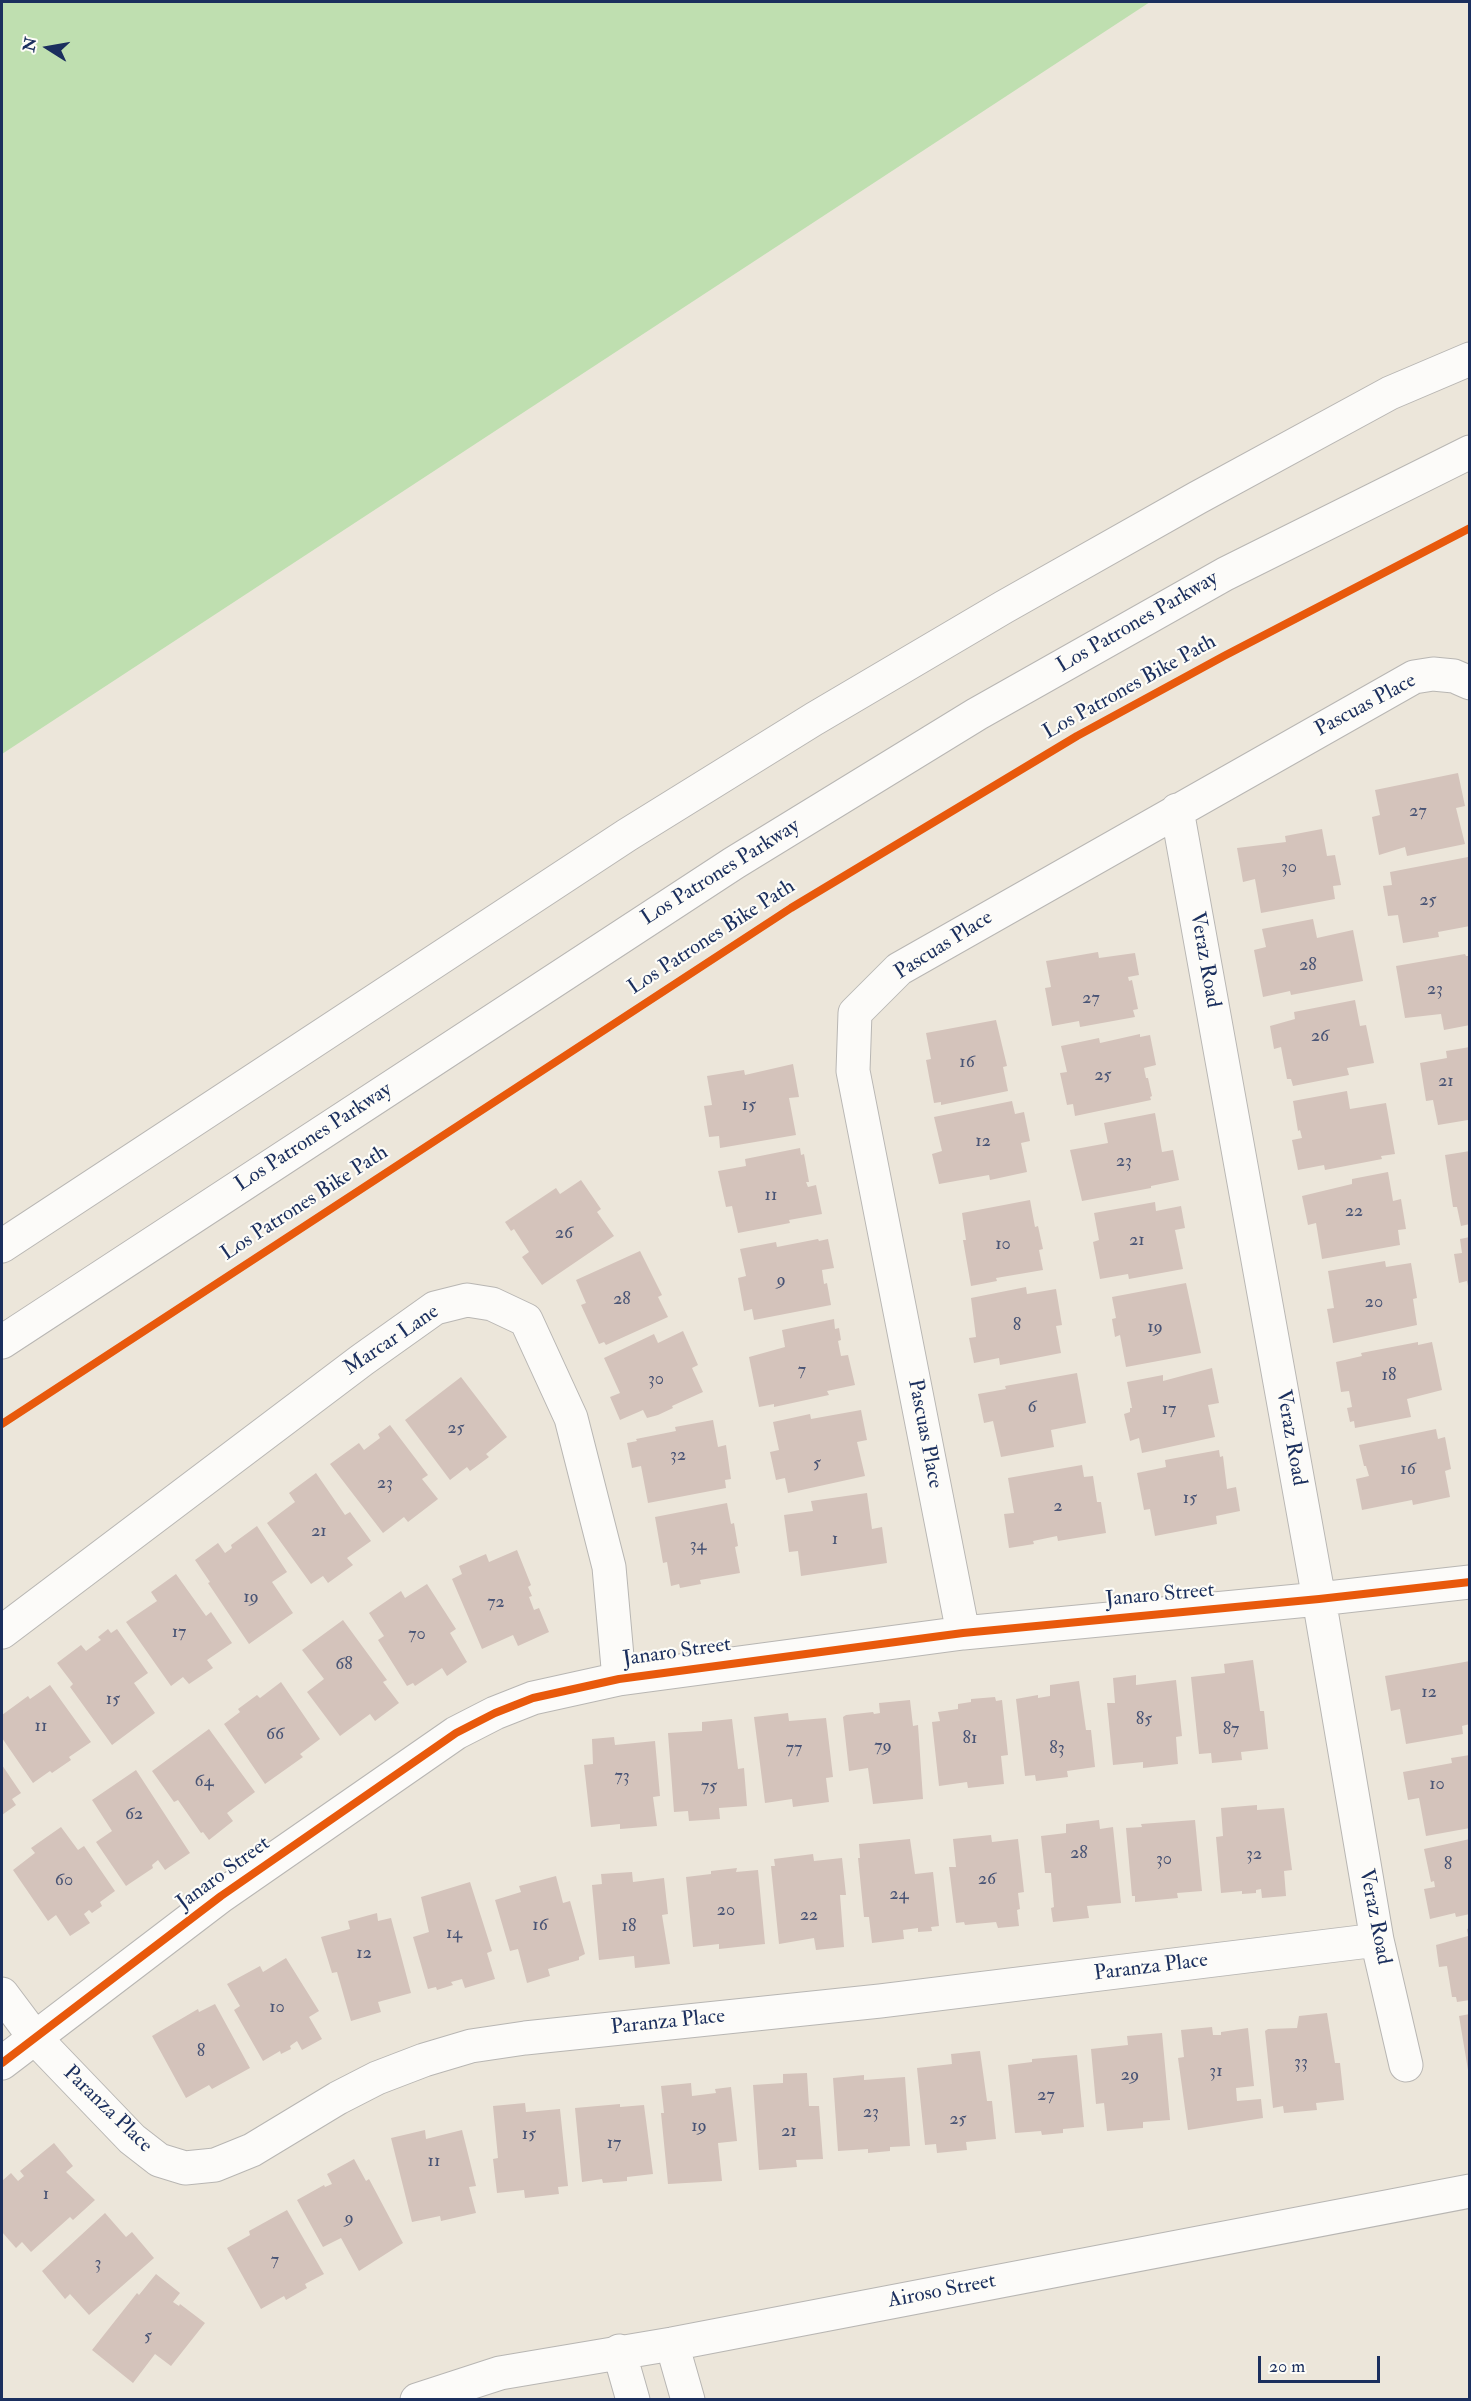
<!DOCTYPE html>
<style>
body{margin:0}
#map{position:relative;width:1471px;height:2401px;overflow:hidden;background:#ece6da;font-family:"IM FELL Double Pica",serif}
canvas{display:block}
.frame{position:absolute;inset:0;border:3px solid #1b2f5e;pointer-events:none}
.north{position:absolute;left:18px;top:18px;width:60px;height:60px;-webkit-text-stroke:4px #fdfcf7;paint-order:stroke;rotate:281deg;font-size:16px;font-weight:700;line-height:24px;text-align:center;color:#1b2f5e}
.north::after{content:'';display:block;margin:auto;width:21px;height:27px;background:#1b2f5e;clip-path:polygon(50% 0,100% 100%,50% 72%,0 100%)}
.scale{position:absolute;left:1258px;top:2356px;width:122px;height:27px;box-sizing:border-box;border:3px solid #1b2f5e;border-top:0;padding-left:8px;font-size:18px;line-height:21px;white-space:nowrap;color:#1b2f5e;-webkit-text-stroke:4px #fdfcf7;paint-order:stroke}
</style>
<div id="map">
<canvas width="1471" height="2401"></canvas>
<div class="frame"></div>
<div class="north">N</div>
<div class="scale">20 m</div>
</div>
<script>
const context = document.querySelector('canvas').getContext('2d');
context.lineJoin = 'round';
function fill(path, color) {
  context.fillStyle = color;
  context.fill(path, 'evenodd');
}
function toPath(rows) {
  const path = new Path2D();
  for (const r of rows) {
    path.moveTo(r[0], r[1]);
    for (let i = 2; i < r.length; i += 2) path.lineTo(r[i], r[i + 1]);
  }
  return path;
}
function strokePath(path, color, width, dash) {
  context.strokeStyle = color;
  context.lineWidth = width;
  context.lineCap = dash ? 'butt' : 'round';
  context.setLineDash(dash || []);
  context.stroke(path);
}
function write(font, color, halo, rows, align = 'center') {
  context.font = font + ' "IM FELL Double Pica",serif';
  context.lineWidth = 4.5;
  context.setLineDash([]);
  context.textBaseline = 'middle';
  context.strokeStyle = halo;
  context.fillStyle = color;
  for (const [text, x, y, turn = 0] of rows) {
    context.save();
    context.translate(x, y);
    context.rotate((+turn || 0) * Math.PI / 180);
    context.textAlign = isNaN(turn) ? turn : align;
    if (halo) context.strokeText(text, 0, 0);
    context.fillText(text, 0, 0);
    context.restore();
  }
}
fill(toPath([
 [2,2,1150,2,2,754]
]), '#bfdfb0');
fill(toPath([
 [1458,773,1465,806,1456,808,1465,844,1407,856,1405,847,1379,855,1372,817,1380,815,1375,790],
 [1322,829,1327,856,1335,855,1341,885,1333,886,1335,899,1261,913,1255,879,1243,882,1237,848,1286,842,1285,836],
 [1468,857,1470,926,1438,932,1439,937,1403,943,1398,915,1388,916,1383,886,1392,885,1390,872],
 [1313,919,1317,938,1353,930,1363,981,1291,995,1290,991,1263,997,1254,950,1266,947,1262,929],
 [1098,952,1099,958,1135,953,1139,975,1128,977,1129,981,1132,980,1138,1009,1133,1010,1135,1017,1080,1027,1079,1021,1052,1026,1045,988,1051,987,1046,961],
 [1465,954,1466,956,1470,956,1470,1025,1444,1030,1441,1014,1405,1018,1396,966],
 [1355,1000,1360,1026,1366,1025,1374,1063,1347,1068,1349,1075,1293,1086,1291,1079,1287,1079,1281,1047,1274,1049,1270,1026,1295,1019,1294,1012],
 [996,1020,1007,1066,1003,1067,1008,1091,941,1105,941,1102,934,1103,926,1060,931,1059,926,1033],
 [1140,1034,1140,1037,1150,1035,1156,1065,1144,1068,1146,1078,1148,1078,1152,1096,1150,1097,1151,1100,1075,1116,1073,1104,1067,1105,1060,1073,1067,1072,1061,1046,1099,1038,1100,1043],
 [1470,1047,1470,1124,1468,1120,1438,1125,1433,1100,1426,1101,1420,1063,1447,1058,1446,1051],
 [793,1064,799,1097,789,1098,796,1135,720,1148,719,1136,709,1137,704,1106,712,1105,707,1076,744,1070,745,1075],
 [1347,1091,1350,1109,1386,1103,1395,1154,1381,1156,1382,1159,1325,1170,1324,1165,1298,1170,1292,1140,1302,1138,1300,1130,1298,1131,1293,1101],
 [1012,1101,1015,1114,1024,1112,1030,1141,1021,1143,1027,1172,990,1180,989,1175,939,1184,932,1154,942,1151,934,1117],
 [1155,1113,1162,1152,1173,1150,1179,1180,1151,1186,1151,1188,1082,1201,1070,1150,1108,1143,1104,1123],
 [800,1148,801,1155,804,1154,809,1182,806,1182,808,1187,816,1185,822,1214,789,1220,790,1223,738,1233,732,1206,726,1207,718,1171,746,1166,745,1159],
 [1470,1151,1470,1224,1461,1226,1457,1207,1453,1207,1445,1155],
 [1388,1172,1393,1201,1401,1199,1406,1229,1398,1230,1400,1245,1322,1259,1316,1223,1308,1225,1302,1196,1352,1184,1352,1179],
 [581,1180,601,1209,597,1212,614,1236,542,1285,522,1257,529,1252,514,1229,511,1231,505,1222,556,1188,560,1194],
 [1030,1200,1035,1227,1038,1226,1043,1249,1039,1250,1043,1270,996,1278,997,1281,971,1286,963,1240,966,1240,962,1213],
 [1155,1202,1156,1211,1181,1206,1185,1228,1175,1230,1183,1269,1129,1279,1128,1274,1100,1279,1093,1242,1099,1240,1094,1213],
 [1470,1237,1470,1286,1468,1286,1467,1281,1459,1283,1454,1254,1462,1253,1460,1239],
 [818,1239,819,1241,828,1239,834,1268,822,1270,824,1284,827,1283,831,1305,754,1320,752,1309,744,1311,738,1278,746,1276,740,1249,776,1242,777,1247],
 [640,1251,662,1295,658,1297,668,1317,606,1345,604,1342,599,1344,581,1305,586,1303,576,1280],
 [1385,1261,1386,1267,1411,1263,1417,1298,1413,1299,1417,1325,1333,1343,1327,1309,1334,1308,1328,1271],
 [1186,1283,1201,1353,1126,1367,1120,1335,1115,1337,1112,1319,1116,1318,1112,1297],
 [1026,1287,1027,1294,1056,1289,1062,1325,1056,1326,1061,1353,1000,1365,999,1358,974,1363,969,1338,976,1337,971,1298],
 [834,1319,835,1329,839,1328,841,1340,838,1341,841,1356,848,1355,855,1385,827,1391,829,1395,774,1407,774,1404,759,1407,749,1357,785,1347,782,1330],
 [683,1331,698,1365,692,1368,703,1392,672,1406,673,1408,658,1415,647,1418,643,1410,620,1420,610,1397,620,1393,604,1358,654,1334,658,1343],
 [1418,1342,1418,1345,1432,1342,1442,1390,1407,1399,1411,1417,1355,1428,1354,1421,1350,1422,1347,1408,1352,1407,1349,1391,1341,1392,1336,1362,1362,1356,1361,1353],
 [1212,1368,1219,1403,1208,1405,1215,1437,1142,1453,1139,1438,1130,1441,1124,1414,1130,1412,1130,1408,1132,1408,1127,1382,1163,1375,1163,1381],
 [1077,1373,1086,1423,1051,1430,1054,1447,1001,1457,993,1421,984,1423,978,1394,1006,1389,1005,1386],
 [461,1377,507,1437,486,1454,489,1457,470,1471,467,1467,450,1480,405,1420],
 [861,1410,867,1440,857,1442,865,1476,788,1493,785,1478,776,1480,770,1452,779,1450,773,1422,810,1414,811,1419],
 [713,1420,718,1447,726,1445,731,1479,725,1480,726,1488,648,1503,641,1466,632,1468,627,1443,637,1441,636,1439,676,1431,675,1427],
 [390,1425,428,1475,422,1479,438,1499,408,1522,404,1517,383,1533,330,1464,359,1443,364,1450,380,1438,378,1434],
 [1436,1429,1438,1439,1445,1437,1451,1469,1445,1471,1450,1497,1413,1505,1412,1500,1362,1510,1356,1479,1369,1476,1366,1466,1364,1466,1359,1445],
 [1219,1450,1220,1457,1223,1456,1227,1489,1236,1487,1240,1511,1216,1516,1217,1524,1155,1536,1150,1509,1144,1510,1137,1473,1166,1467,1165,1460],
 [1082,1465,1084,1477,1093,1476,1097,1502,1101,1502,1106,1533,1058,1541,1057,1536,1033,1541,1034,1544,1009,1548,1004,1514,1014,1513,1008,1478],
 [316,1473,345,1515,350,1512,371,1541,347,1558,353,1565,328,1583,323,1576,311,1584,267,1523,295,1502,289,1493],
 [867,1493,872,1529,882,1527,887,1563,801,1576,798,1551,789,1552,784,1515,813,1511,811,1501],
 [727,1503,731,1524,734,1523,738,1546,735,1547,740,1573,700,1580,701,1584,680,1588,679,1584,671,1586,667,1562,663,1563,655,1517],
 [257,1526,287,1572,272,1582,293,1613,249,1644,208,1583,210,1582,195,1560,218,1543,225,1553,232,1548,231,1545],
 [517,1550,531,1585,528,1587,532,1596,529,1597,534,1610,539,1608,549,1632,518,1646,513,1635,482,1649,452,1579,462,1574,459,1566,486,1554,489,1562],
 [176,1574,206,1616,211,1612,232,1643,207,1660,213,1668,189,1684,183,1677,171,1686,126,1622,157,1601,151,1592],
 [427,1584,456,1629,450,1633,467,1662,447,1676,442,1668,415,1686,413,1683,407,1686,378,1640,384,1636,369,1613,401,1591,405,1598],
 [343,1620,387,1680,383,1682,399,1703,375,1721,370,1714,340,1736,307,1692,324,1679,302,1650],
 [108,1629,111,1633,117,1629,148,1673,134,1683,155,1713,112,1745,70,1687,73,1684,57,1663,81,1645,86,1651,101,1640,98,1637],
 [1253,1660,1260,1711,1264,1711,1268,1749,1241,1752,1242,1760,1212,1763,1211,1753,1199,1754,1191,1677,1225,1673,1224,1664],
 [1470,1661,1470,1724,1462,1726,1463,1734,1406,1744,1400,1709,1391,1711,1385,1676],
 [1136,1675,1136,1685,1176,1680,1182,1736,1176,1737,1178,1764,1143,1768,1143,1762,1113,1765,1107,1703,1115,1703,1113,1678],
 [1079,1681,1086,1730,1091,1730,1095,1767,1067,1771,1068,1777,1036,1781,1035,1775,1025,1776,1016,1699,1038,1695,1038,1698,1050,1696,1050,1685],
 [281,1682,320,1739,300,1754,303,1757,265,1784,224,1724,240,1712,238,1709,257,1695,260,1698],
 [50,1685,91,1742,69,1757,71,1760,52,1773,50,1771,33,1783,2,1738,2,1715,28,1696,30,1699],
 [995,1697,996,1701,1002,1700,1008,1755,1001,1756,1004,1784,968,1788,967,1782,939,1786,932,1722,940,1721,938,1712,958,1709,958,1704,971,1702,971,1699],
 [910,1700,913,1726,918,1725,923,1799,873,1804,868,1768,849,1771,843,1717,846,1715,873,1712,874,1714,880,1713,879,1703],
 [788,1713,789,1721,826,1718,833,1777,826,1778,829,1802,793,1807,792,1799,765,1803,754,1717],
 [732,1719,738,1769,744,1768,747,1806,719,1808,720,1819,689,1821,688,1811,674,1812,668,1733,702,1731,702,1722],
 [209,1729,255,1792,227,1813,233,1821,209,1840,203,1832,201,1833,178,1800,174,1802,152,1771],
 [614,1737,615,1745,655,1741,660,1796,653,1797,657,1826,620,1829,620,1824,591,1827,584,1765,593,1764,592,1739],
 [1470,1755,1470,1828,1426,1836,1419,1798,1408,1800,1403,1772,1452,1763,1451,1758],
 [2,1765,21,1793,12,1799,16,1805,2,1815],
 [136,1770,190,1853,165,1870,158,1860,152,1865,153,1868,126,1886,96,1842,112,1831,92,1800],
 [1257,1805,1257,1810,1284,1808,1292,1870,1284,1871,1286,1896,1262,1898,1261,1889,1256,1890,1256,1893,1242,1894,1242,1891,1221,1893,1216,1837,1223,1836,1221,1808],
 [1099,1820,1100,1829,1113,1827,1121,1903,1087,1906,1089,1918,1053,1922,1051,1908,1054,1907,1051,1873,1045,1873,1041,1836,1066,1833,1066,1824],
 [1195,1820,1202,1891,1177,1893,1178,1898,1135,1902,1135,1896,1132,1896,1126,1828,1142,1827,1141,1824],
 [61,1827,78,1850,84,1846,115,1891,100,1902,102,1906,92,1913,89,1910,84,1914,90,1923,70,1936,56,1915,48,1921,13,1870,35,1853,31,1848],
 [991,1835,992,1842,1018,1839,1024,1892,1018,1893,1020,1909,1017,1910,1019,1926,998,1928,996,1922,965,1925,964,1922,956,1923,949,1867,956,1867,953,1839],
 [910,1839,915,1874,933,1872,939,1926,931,1927,932,1931,918,1932,918,1928,903,1930,904,1939,872,1943,869,1917,864,1917,858,1858,860,1858,859,1844],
 [1470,1839,1470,1914,1456,1917,1455,1913,1430,1919,1424,1889,1435,1887,1434,1881,1431,1882,1424,1849],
 [813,1854,814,1861,842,1858,846,1895,840,1895,844,1947,816,1950,814,1938,779,1944,771,1866,775,1866,774,1859],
 [737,1868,736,1872,758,1870,765,1944,719,1949,719,1944,693,1947,686,1877,711,1874,711,1871],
 [632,1872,633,1882,664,1878,668,1914,662,1915,670,1964,635,1968,634,1956,599,1960,592,1885,602,1884,601,1874],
 [556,1876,563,1903,570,1901,585,1954,579,1957,579,1960,548,1969,550,1976,527,1983,518,1949,510,1951,495,1900,521,1892,519,1886],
 [470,1882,492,1951,487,1953,495,1979,465,1988,462,1979,451,1982,453,1985,437,1990,436,1987,428,1989,413,1937,429,1932,421,1897],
 [377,1913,378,1921,391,1918,411,1993,378,2002,381,2012,351,2021,337,1972,332,1973,321,1937,350,1929,348,1921],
 [1470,1928,1470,2000,1457,2002,1456,1997,1452,1997,1447,1966,1439,1967,1436,1945,1468,1936,1467,1929],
 [286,1958,319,2011,309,2017,322,2039,302,2050,297,2041,290,2046,291,2049,281,2054,280,2051,263,2061,234,2010,240,2006,227,1984,260,1966,263,1972],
 [215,2004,250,2068,212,2089,209,2085,186,2098,152,2036,198,2009,199,2012],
 [1327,2013,1335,2063,1340,2063,1344,2100,1316,2103,1317,2110,1284,2113,1283,2106,1273,2108,1265,2031,1268,2029,1297,2028,1299,2016],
 [1470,2014,1470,2070,1468,2070,1459,2016],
 [1212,2027,1213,2035,1221,2035,1221,2032,1248,2028,1254,2086,1236,2088,1237,2101,1261,2099,1263,2118,1188,2130,1178,2058,1184,2057,1181,2030],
 [1162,2033,1170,2120,1143,2122,1143,2128,1107,2131,1104,2103,1096,2104,1091,2049,1128,2045,1127,2036],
 [980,2051,987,2101,992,2101,996,2139,966,2142,967,2150,937,2153,936,2144,925,2145,917,2068,952,2064,951,2054],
 [1077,2055,1084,2127,1063,2129,1063,2133,1042,2135,1041,2131,1015,2133,1008,2065,1032,2062,1032,2059],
 [807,2073,809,2106,819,2106,823,2159,796,2160,797,2167,759,2170,753,2085,783,2083,783,2074],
 [864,2075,864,2080,905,2077,910,2146,890,2147,890,2151,868,2153,868,2149,838,2151,833,2078],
 [691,2083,692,2096,716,2093,715,2089,731,2087,737,2141,718,2143,722,2181,668,2184,661,2113,664,2113,661,2086],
 [525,2103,526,2112,560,2109,568,2186,558,2187,559,2194,525,2198,524,2190,497,2193,493,2159,498,2158,493,2106],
 [620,2104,620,2107,644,2105,653,2174,627,2177,627,2181,603,2183,602,2179,582,2182,575,2108],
 [425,2130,426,2139,462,2130,476,2186,469,2187,476,2213,441,2221,440,2216,412,2222,391,2138],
 [54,2143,73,2166,66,2172,95,2200,73,2220,70,2217,31,2252,22,2242,16,2248,2,2232,2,2181,11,2173,18,2181,24,2176,20,2171],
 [354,2159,366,2181,369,2179,403,2243,359,2271,341,2238,323,2247,297,2200,324,2185,325,2187,332,2184,327,2174],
 [287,2210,324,2274,305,2284,307,2288,286,2300,284,2296,261,2309,227,2248,250,2235,249,2231],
 [105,2213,126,2237,132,2232,154,2258,89,2315,70,2294,65,2299,42,2271],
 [156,2274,180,2293,173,2302,179,2306,180,2304,205,2323,171,2366,155,2354,133,2383,92,2350,137,2293,139,2295]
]), '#d4c3bb');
const minor = toPath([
 [1177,810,1319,1599,1377,1940,1406,2065],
 [2,1632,362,1360,435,1308,467,1300,492,1304,526,1320,571,1418,609,1567,619,1679],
 [963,1633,853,1071,855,1013,899,969,1414,677,1433,674,1454,676,1470,683],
 [2,1994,35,2038,132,2139,159,2160,185,2168,215,2165,252,2150,338,2098,377,2078,424,2060,471,2046,525,2038,880,2001,1377,1940],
 [2,2063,221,1896,456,1733,495,1713,533,1698,619,1679,963,1633,1319,1599,1470,1582],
 [672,2344,688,2400],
 [619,2351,633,2400],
 [417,2400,500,2373,672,2344,1470,2191]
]);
const highway = toPath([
 [2,1246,627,835,814,719,1004,607,1197,498,1390,393,1470,359],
 [2,1342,734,863,977,714,1225,574,1470,452]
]);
strokePath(minor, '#b8b6b3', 35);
strokePath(highway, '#b8b6b3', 35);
strokePath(minor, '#fcfbf9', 33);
strokePath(highway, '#fcfbf9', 33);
strokePath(toPath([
 [2,1424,791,908,1077,736,1224,656,1470,528],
 [2,2063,221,1896,456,1733,495,1713,533,1698,619,1679,963,1633,1319,1599,1470,1582]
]), '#e8590c', 8);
write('18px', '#495475', null, [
 ["27",1418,812],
 ["30",1289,868],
 ["25",1428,901],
 ["28",1308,966],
 ["23",1435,990],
 ["27",1091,999],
 ["26",1320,1037],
 ["16",967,1063],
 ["25",1103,1076],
 ["21",1446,1082],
 ["15",749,1106],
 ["12",983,1142],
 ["23",1124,1162],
 ["11",771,1196],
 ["22",1354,1212],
 ["26",564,1234],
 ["21",1137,1241],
 ["10",1003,1245],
 ["9",781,1281],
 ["28",622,1300],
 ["20",1374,1303],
 ["8",1017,1326],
 ["19",1155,1328],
 ["7",802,1371],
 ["18",1389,1376],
 ["30",656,1380],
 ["6",1032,1408],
 ["17",1169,1410],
 ["25",456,1429],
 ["32",678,1456],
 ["5",817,1464],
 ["16",1408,1470],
 ["23",385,1484],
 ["15",1190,1499],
 ["2",1058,1507],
 ["21",319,1532],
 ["1",835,1540],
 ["34",698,1546],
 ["19",251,1598],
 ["72",496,1603],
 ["17",179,1633],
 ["70",417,1635],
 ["68",344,1665],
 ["12",1429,1693],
 ["15",113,1700],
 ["85",1144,1720],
 ["11",41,1727],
 ["87",1231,1730],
 ["66",275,1735],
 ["81",970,1739],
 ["79",883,1747],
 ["77",794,1749],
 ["83",1057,1749],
 ["73",622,1777],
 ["64",204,1782],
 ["10",1437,1785],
 ["75",709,1787],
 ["62",134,1815],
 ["28",1079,1854],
 ["32",1254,1855],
 ["30",1164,1860],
 ["8",1448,1865],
 ["26",987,1880],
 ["60",64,1881],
 ["24",899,1895],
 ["20",726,1911],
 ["22",809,1916],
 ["16",540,1926],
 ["18",629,1927],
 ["14",454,1934],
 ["12",364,1954],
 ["10",277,2008],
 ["8",201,2052],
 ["33",1301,2063],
 ["31",1216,2072],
 ["29",1130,2076],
 ["27",1046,2096],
 ["23",871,2113],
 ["25",958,2120],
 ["19",699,2127],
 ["21",789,2132],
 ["15",529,2135],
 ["17",614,2144],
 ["11",434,2162],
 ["1",46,2195],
 ["9",349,2219],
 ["7",275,2261],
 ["3",98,2264],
 ["5",148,2337]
]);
write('21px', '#1b2f5e', '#fdfcf7', [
 ["Los Patrones Parkway",1138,623,-30],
 ["Los Patrones Bike Path",1130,688,-29],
 ["Pascuas Place",1366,706,-28],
 ["Los Patrones Parkway",721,873,-32],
 ["Los Patrones Bike Path",712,938,-33],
 ["Pascuas Place",944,946,-32],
 ["Veraz Road",1204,960,80],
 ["Los Patrones Parkway",314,1138,-33],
 ["Los Patrones Bike Path",305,1204,-33],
 ["Marcar Lane",392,1341,-34],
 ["Pascuas Place",924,1434,79],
 ["Veraz Road",1290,1438,80],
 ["Janaro Street",1160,1596,-5],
 ["Janaro Street",677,1653,-8],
 ["Janaro Street",224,1874,-36],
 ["Veraz Road",1374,1917,79],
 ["Paranza Place",1151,1968,-7],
 ["Paranza Place",668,2023,-6],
 ["Paranza Place",107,2110,44],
 ["Airoso Street",942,2292,-11]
]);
</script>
